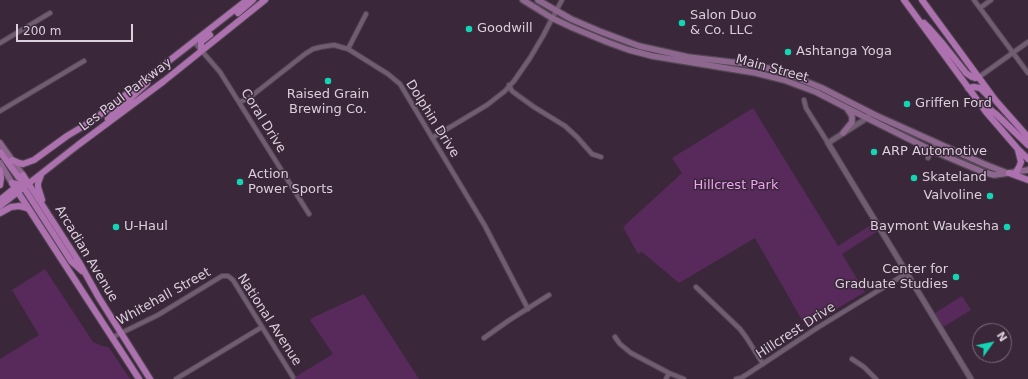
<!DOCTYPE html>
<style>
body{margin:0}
#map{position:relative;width:1028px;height:379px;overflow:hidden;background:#3a283a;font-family:"DejaVu Sans",sans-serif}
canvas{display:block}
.north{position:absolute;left:972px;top:323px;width:40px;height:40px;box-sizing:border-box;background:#3a283a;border:1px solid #7a6b7a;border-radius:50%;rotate:57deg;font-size:11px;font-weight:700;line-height:16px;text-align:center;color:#dbcfdb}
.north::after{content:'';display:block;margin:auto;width:14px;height:18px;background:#14d5b3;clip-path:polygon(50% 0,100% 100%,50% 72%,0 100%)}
.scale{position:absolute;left:16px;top:24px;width:117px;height:18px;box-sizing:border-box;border:2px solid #dbcfdb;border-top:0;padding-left:5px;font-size:12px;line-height:14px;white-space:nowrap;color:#dbcfdb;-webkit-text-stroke:3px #3a283a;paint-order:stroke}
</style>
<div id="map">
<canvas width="1028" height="379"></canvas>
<div class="north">N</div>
<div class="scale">200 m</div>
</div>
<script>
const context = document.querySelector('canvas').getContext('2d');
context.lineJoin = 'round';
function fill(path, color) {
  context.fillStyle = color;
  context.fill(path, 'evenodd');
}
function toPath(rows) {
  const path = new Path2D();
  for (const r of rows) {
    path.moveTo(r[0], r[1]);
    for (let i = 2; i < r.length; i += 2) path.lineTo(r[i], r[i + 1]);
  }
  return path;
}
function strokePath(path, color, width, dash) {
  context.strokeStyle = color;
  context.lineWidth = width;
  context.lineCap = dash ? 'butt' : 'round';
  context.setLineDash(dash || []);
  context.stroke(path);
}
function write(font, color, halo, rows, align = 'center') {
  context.font = font + ' "DejaVu Sans",sans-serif';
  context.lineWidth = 3;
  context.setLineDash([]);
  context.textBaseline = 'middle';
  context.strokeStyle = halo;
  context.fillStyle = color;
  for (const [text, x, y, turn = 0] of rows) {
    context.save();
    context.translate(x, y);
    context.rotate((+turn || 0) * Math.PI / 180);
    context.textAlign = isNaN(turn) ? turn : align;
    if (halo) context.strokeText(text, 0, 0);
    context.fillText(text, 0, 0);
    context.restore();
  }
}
fill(toPath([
 [753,108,838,246,874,223,878,231,842,254,865,292,806,327,755,238,679,283,642,252,638,254,623,227,682,173,672,158],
 [45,269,93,342,102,346,108,347,112,352,130,379,0,379,0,359,39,335,12,290],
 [364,294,419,379,292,379,333,354,310,320,314,317],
 [962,296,971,310,943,327,935,313]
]), '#58295b');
const minor = toPath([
 [974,0,1028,73],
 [980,8,991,0],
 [194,42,220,72,309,214],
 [0,43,50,13],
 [348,49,366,14],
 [979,77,1028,42],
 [509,85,512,91,516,94,534,107,565,126,577,137,592,154,601,157],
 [804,100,806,108,828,143],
 [240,102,249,98,305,54,313,49,321,47,334,45,348,49,388,74,400,84,485,226,528,309],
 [0,111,84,61],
 [432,138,487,105,505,91,514,81,530,58,543,36,556,11,562,0],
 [928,158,935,142],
 [696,287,740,329,746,337,763,364],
 [113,337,158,315,222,276,228,276,233,280,293,377],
 [615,337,620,344,631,353,669,373,684,379],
 [484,338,508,321,549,295],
 [852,359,864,367,876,379],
 [176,379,262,327],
 [666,379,669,373],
 [736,379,741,378,749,373,817,328,907,273]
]);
const tertiary = toPath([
 [871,113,867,118,828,143,971,379]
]);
const secondary = toPath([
 [523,0,552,18,571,27,607,42,629,50,652,56,756,73,784,80,816,92,847,108,931,150,983,172,994,175,1009,173,1028,170],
 [538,0,571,19,599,31,639,46,688,57,747,64,767,68,785,73,822,88,877,116,984,164,1007,173],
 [843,133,852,122,852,116,848,110],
 [0,143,23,175],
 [0,163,12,183]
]);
const primary = toPath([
 [904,0,986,112,1017,148,1028,159],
 [922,0,996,101,1028,137],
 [238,13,253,0],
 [924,23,928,27,943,44,966,73,972,77,975,78,979,77],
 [201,51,201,42,210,35],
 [968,88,974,87,980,88,988,96],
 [981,102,996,114,1028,145],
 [108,119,147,83],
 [0,152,19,178,27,183],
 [12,160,19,163,23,164,34,160,67,136,92,121,247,0],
 [0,170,1,178,0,185],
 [1016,172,1019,167,1021,162,1018,150],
 [1009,173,1028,180],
 [23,175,79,262,99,298,150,379],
 [41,175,38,183,38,187,42,200],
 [12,183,139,379],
 [12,183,21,185,24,188,71,261,82,271],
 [0,200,17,186],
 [0,206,78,145,164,81,265,0],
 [0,213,11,207,19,206,23,207,29,209]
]);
strokePath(minor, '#544655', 6);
strokePath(tertiary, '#544655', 7);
strokePath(secondary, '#544655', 8);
strokePath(primary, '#544655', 8);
strokePath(minor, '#715d71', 4);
strokePath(tertiary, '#715d71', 5);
strokePath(secondary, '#8e678f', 5.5);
strokePath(primary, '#ac71ae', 6);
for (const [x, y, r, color] of [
 [682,23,4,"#14d5b3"],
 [469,29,4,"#14d5b3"],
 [788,52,4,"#14d5b3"],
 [328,81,4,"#14d5b3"],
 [907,104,4,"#14d5b3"],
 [874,152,4,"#14d5b3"],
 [914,178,4,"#14d5b3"],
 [240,182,4,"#14d5b3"],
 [990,196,4,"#14d5b3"],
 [116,227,4,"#14d5b3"],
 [1007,227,4,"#14d5b3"],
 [956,277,4,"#14d5b3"]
]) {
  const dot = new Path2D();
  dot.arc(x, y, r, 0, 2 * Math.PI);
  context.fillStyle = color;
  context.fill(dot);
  strokePath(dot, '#3a283a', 1.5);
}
write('13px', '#dbcfdb', '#3a283a', [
 ["Salon Duo",690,16],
 ["& Co. LLC",690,31],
 ["Goodwill",477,29],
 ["Ashtanga Yoga",796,52],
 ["Raised Grain",328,95,"center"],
 ["Brewing Co.",328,110,"center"],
 ["Griffen Ford",915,104],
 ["ARP Automotive",882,152],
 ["Action",248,175],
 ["Power Sports",248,190],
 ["Skateland",922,178],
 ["Valvoline",982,196,"right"],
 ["U-Haul",124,227],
 ["Baymont Waukesha",999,227,"right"],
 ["Center for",948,270,"right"],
 ["Graduate Studies",948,285,"right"]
], 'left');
write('13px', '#dbcfdb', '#3a283a', [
 ["Main Street",772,69,15],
 ["Les Paul Parkway",126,95,-37],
 ["Dolphin Drive",432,119,58],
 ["Coral Drive",263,121,58],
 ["Arcadian Avenue",86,254,59],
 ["Whitehall Street",164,297,-29],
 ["National Avenue",269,320,57],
 ["Hillcrest Drive",796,331,-33]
]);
write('13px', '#f1a0f4', '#3a283a', [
 ["Hillcrest Park",736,186]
]);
</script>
